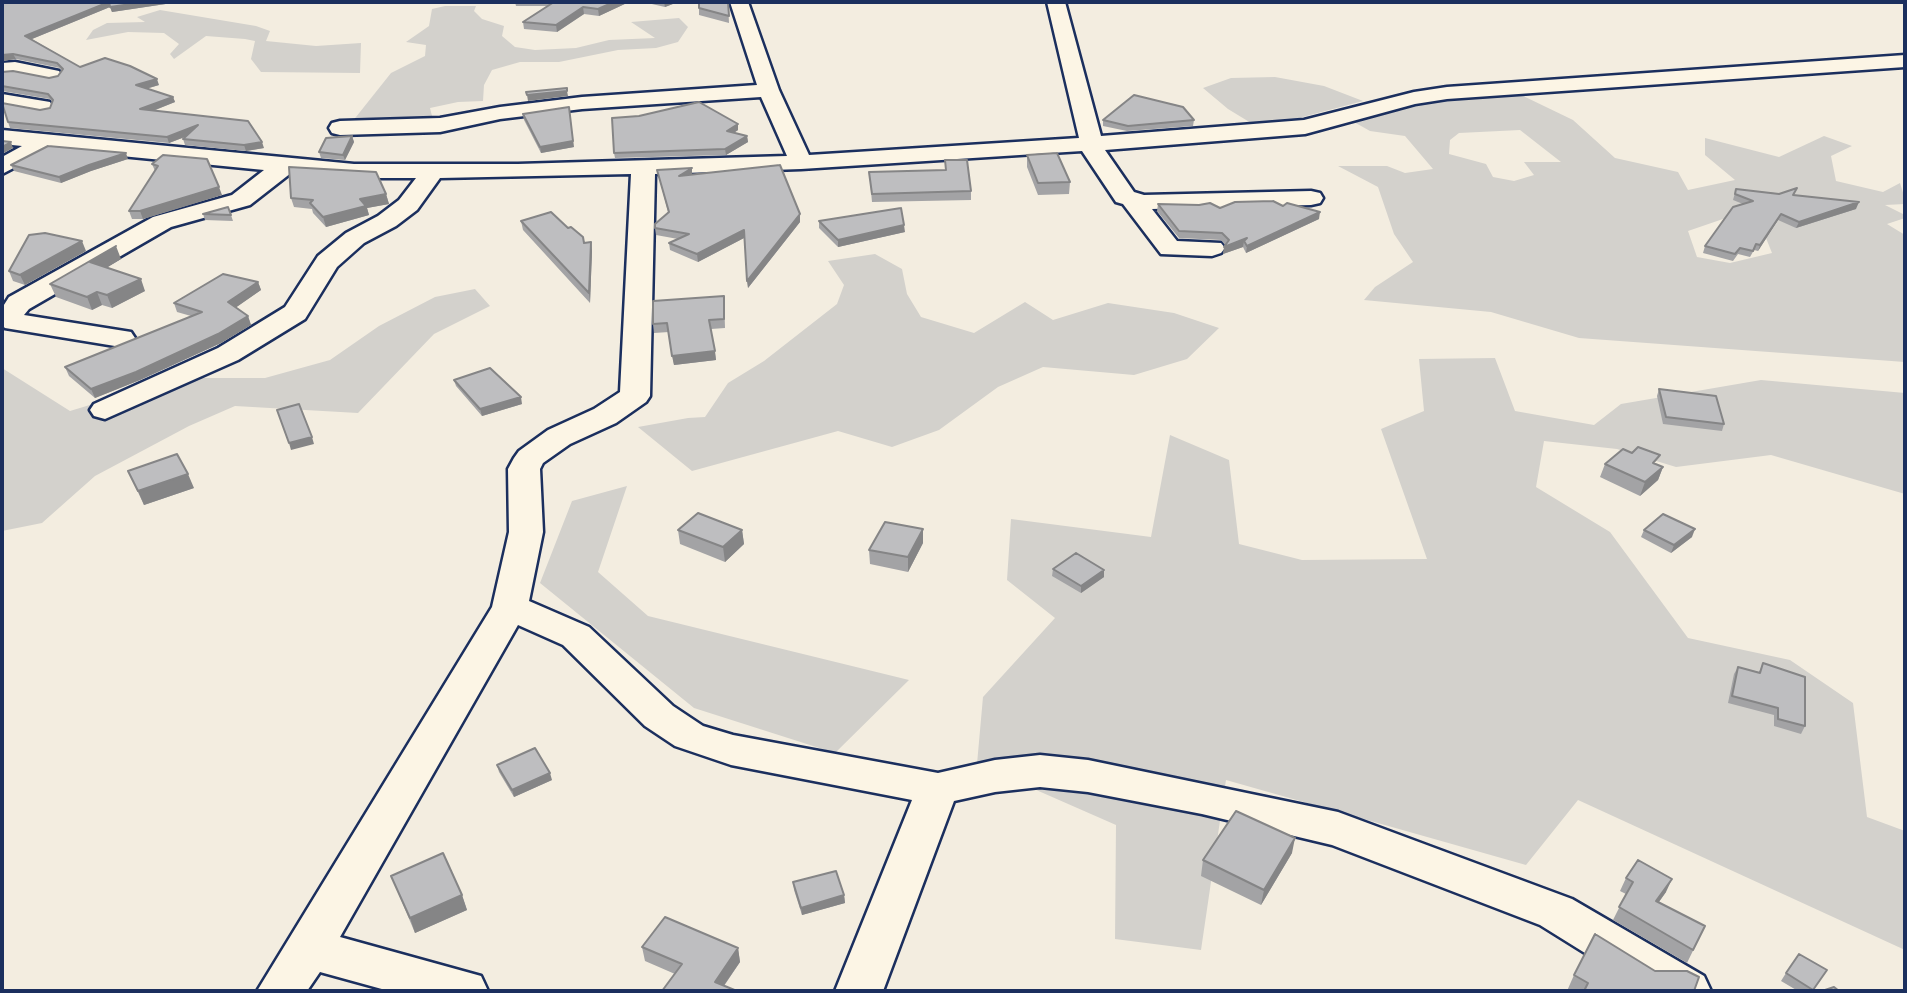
<!DOCTYPE html>
<style>
body{margin:0}
#map{position:relative;width:1907px;height:993px;overflow:hidden;background:#f3ede0;font-family:"Shantell Sans",sans-serif}
canvas{display:block}
.frame{position:absolute;inset:0;border:4px solid #1b2f5e;pointer-events:none}
</style>
<div id="map">
<canvas width="1907" height="993"></canvas>
<div class="frame"></div>
</div>
<script>
const context = document.querySelector('canvas').getContext('2d');
context.lineJoin = 'round';
function fill(path, color) {
  context.fillStyle = color;
  context.fill(path, 'evenodd');
}
function toPath(rows) {
  const path = new Path2D();
  for (const r of rows) {
    path.moveTo(r[0], r[1]);
    for (let i = 2; i < r.length; i += 2) path.lineTo(r[i], r[i + 1]);
  }
  return path;
}
function strokePath(path, color, width, dash) {
  context.strokeStyle = color;
  context.lineWidth = width;
  context.lineCap = dash ? 'butt' : 'round';
  context.setLineDash(dash || []);
  context.stroke(path);
}
fill(toPath([
 [445,6,476,6,474,11,482,19,504,26,502,36,515,47,535,50,576,48,609,40,655,38,631,22,679,18,688,27,678,42,656,48,618,50,559,62,520,62,492,70,484,85,483,101,458,102,430,108,433,120,352,122,391,73,425,56,426,45,406,42,429,26,432,9],
 [160,10,256,26,270,31,266,41,316,46,361,43,360,73,261,72,251,59,255,41,245,39,206,36,174,59,170,54,179,44,164,33,128,32,86,40,93,30,107,23,145,22,137,17],
 [1275,77,1324,86,1363,101,1284,122,1251,123,1228,109,1203,88,1231,78],
 [1517,93,1573,120,1615,158,1678,172,1688,190,1735,180,1705,155,1705,138,1779,157,1824,136,1852,146,1831,156,1836,181,1883,192,1900,183,1905,199,1905,204,1885,205,1905,215,1905,218,1887,224,1905,235,1905,362,1579,338,1491,312,1364,300,1375,287,1413,262,1394,234,1378,187,1338,166,1387,166,1405,173,1433,169,1405,136,1370,131,1354,122,1443,97],
 [1520,130,1561,162,1524,162,1534,175,1514,181,1493,177,1486,164,1449,154,1450,140,1459,133],
 [1723,219,1764,233,1772,253,1730,263,1697,257,1688,231],
 [875,254,902,269,907,294,921,317,974,333,1025,302,1053,320,1108,303,1174,313,1219,328,1187,359,1134,375,1043,367,998,387,939,430,892,447,838,431,692,471,638,427,688,418,705,417,728,383,764,361,837,304,844,285,828,261],
 [475,289,490,306,434,334,358,413,235,406,189,426,95,476,42,523,2,531,2,368,70,411,179,378,265,378,330,360,379,326,435,297],
 [1495,358,1515,411,1594,425,1621,404,1761,380,1905,393,1905,494,1771,455,1676,467,1617,449,1544,441,1536,487,1610,532,1688,638,1790,660,1853,703,1867,817,1905,831,1905,950,1578,800,1526,865,1226,780,1201,950,1115,939,1116,825,977,764,983,697,1055,618,1007,580,1011,519,1151,537,1170,435,1229,460,1239,544,1302,560,1427,559,1381,429,1424,411,1419,359],
 [627,486,598,572,648,616,909,680,835,753,694,708,540,583,572,501]
]), '#d3d1cc');
const minor = toPath([
 [730,2,748,2,779,90,809,155,1079,138,1047,2,1065,2,1101,136,1304,120,1414,92,1447,87,1905,55,1905,67,1447,99,1415,104,1305,134,1105,150,1134,192,1144,195,1311,191,1320,193,1323,198,1320,203,1311,205,1152,209,1177,241,1221,243,1225,248,1221,253,1212,256,1161,254,1123,204,1116,202,1082,151,801,169,655,174,650,396,646,402,616,423,570,444,543,463,540,469,543,532,529,601,589,627,673,706,703,726,733,735,938,773,995,760,1040,755,1088,760,1338,812,1572,899,1704,976,1711,991,1646,991,1540,925,1332,845,1202,814,1088,792,1040,787,995,792,954,801,883,991,835,991,912,800,731,765,675,746,645,726,563,645,518,625,340,937,481,976,488,991,389,991,320,972,307,991,257,991,492,607,509,532,508,469,514,458,519,451,548,430,594,409,620,392,631,174,440,178,417,210,396,226,364,243,337,267,305,319,238,360,105,419,94,416,90,410,94,404,218,348,285,307,318,256,346,233,378,216,399,200,416,178,354,178,291,173,250,205,171,227,29,309,24,315,131,332,135,338,131,344,121,347,5,328,2,325,2,308,9,297,153,217,232,195,264,170,50,149,2,174,2,157,22,146,2,144,2,130,354,164,518,164,787,156,761,97,582,109,500,119,440,132,340,135,332,133,329,128,332,123,340,121,440,118,500,107,582,97,757,85,730,2],
 [15,62,59,71,62,75,59,79,52,81,15,74,2,75,2,63,15,62],
 [2,94,50,102,53,107,50,112,42,113,2,106,2,94]
]);
strokePath(minor, '#1b2f5e', 5);
fill(minor, '#fcf5e5');
fill(toPath([
 [2,2,179,2,112,12,110,7,32,39,80,67,159,85,146,89,173,97,175,102,153,111,264,148,246,151,185,145,183,139,185,137,169,143,10,128,8,122,40,110,50,108,52,102,50,99,2,91,2,92,2,72,49,78,58,76,61,71,60,68,16,59,2,61],
 [515,2,629,2,599,16,584,14,557,32,524,29,523,22,547,6,516,6],
 [643,2,678,2,665,7],
 [728,2,729,23,699,15,699,8],
 [523,114,574,147,541,153,524,120],
 [1103,120,1194,120,1193,126,1127,131,1103,126],
 [738,124,738,130,734,133,747,136,748,142,726,155,615,158,614,153],
 [352,136,354,142,345,160,321,158,319,152],
 [163,155,222,195,143,219,132,219,129,211,155,171,152,164],
 [1027,155,1070,182,1069,194,1038,195,1027,167],
 [128,159,91,171,61,183,14,171,11,165],
 [945,160,971,191,971,200,872,202,870,180,945,170],
 [692,168,692,175,800,222,748,288,744,238,698,262,670,250,669,243,678,239,656,235,655,228,668,212,657,170],
 [1736,189,1794,195,1856,209,1796,228,1778,220,1758,251,1754,250,1750,257,1738,254,1733,261,1703,253,1705,246,1743,204,1733,200],
 [386,194,389,204,367,208,369,215,326,227,313,213,312,209,294,207,291,198],
 [1158,204,1220,208,1319,219,1246,253,1243,247,1223,254,1225,245,1221,240,1179,238,1157,211],
 [203,214,231,215,233,221,205,220],
 [521,221,584,243,591,242,592,251,590,303,523,230],
 [819,221,905,232,838,247,819,228],
 [86,251,25,285,13,281,9,271],
 [121,259,107,267,145,291,112,308,102,305,92,310,56,297,50,284],
 [258,282,261,290,236,307,248,316,251,325,221,343,140,380,95,398,69,376,65,367,191,316,177,312,174,303],
 [724,296,725,328,711,329,716,360,674,365,669,332,654,333,653,324],
 [454,380,522,404,482,416,456,386],
 [1659,389,1724,424,1722,431,1663,424,1657,396],
 [1605,464,1656,464,1663,467,1658,480,1640,496,1600,477],
 [128,471,194,488,144,505],
 [678,530,742,530,744,544,725,562,680,544],
 [1644,530,1692,537,1671,553,1641,537],
 [923,543,908,572,870,564,869,550],
 [1053,569,1104,577,1081,593,1052,576],
 [1763,663,1805,726,1801,734,1774,726,1774,715,1728,703,1734,674,1738,667,1759,672],
 [497,765,552,780,514,797,499,772],
 [1292,853,1261,905,1201,876,1203,860],
 [391,876,462,895,467,910,415,933],
 [1626,878,1666,892,1659,902,1705,926,1687,963,1613,920,1626,894,1620,891],
 [793,882,844,895,845,903,802,915,794,890],
 [642,947,738,948,740,962,724,986,675,974,645,961],
 [1827,970,1813,991,1798,991,1781,981,1786,973],
 [1655,971,1694,991,1567,991,1574,975]
]), '#a3a3a5');
fill(toPath([
 [109,2,179,2,112,12,110,7,27,41,25,36],
 [614,2,629,2,599,16,598,9],
 [664,2,678,2,665,7],
 [583,7,584,14,557,32,556,25],
 [13,54,16,59,2,61,2,55],
 [157,79,159,85,138,91,136,85],
 [567,91,568,96,528,101,527,95],
 [173,97,175,102,142,115,140,109],
 [570,113,574,147,541,153,540,147],
 [738,124,738,130,727,137,727,131],
 [198,125,200,131,169,143,167,137],
 [352,136,354,142,345,160,343,155],
 [747,136,748,142,726,155,725,149],
 [11,142,13,148,2,154,2,147],
 [262,142,264,148,246,151,244,145],
 [126,153,128,159,91,171,61,183,59,177,89,165],
 [692,168,692,175,679,176],
 [219,187,222,195,143,219,140,211],
 [386,194,389,204,367,208,369,215,326,227,323,217,360,199],
 [1859,202,1856,209,1796,228,1799,222],
 [1320,212,1319,219,1246,253,1247,246],
 [800,214,800,222,748,288,747,281],
 [1781,214,1778,220,1758,251,1760,245],
 [904,225,905,232,838,247,838,240],
 [744,230,744,238,698,262,697,254],
 [1247,238,1244,241,1243,247,1223,254,1224,247],
 [82,241,86,251,25,285,20,275],
 [591,242,592,251,590,303,589,293],
 [116,246,121,259,95,275,90,262],
 [141,279,145,291,112,308,107,295],
 [258,282,261,290,231,311,228,302],
 [97,292,102,305,92,310,87,297],
 [248,316,251,325,221,343,140,380,95,398,91,389],
 [715,351,716,360,674,365,672,356],
 [521,397,522,404,482,416,480,409],
 [312,437,314,444,291,450,289,443],
 [1663,467,1658,480,1640,496,1645,482],
 [188,474,194,488,144,505,138,491],
 [923,529,923,543,908,572,908,557],
 [1695,529,1692,537,1671,553,1674,545],
 [742,530,744,544,725,562,723,547],
 [1104,570,1104,577,1081,593,1081,586],
 [550,773,552,780,514,797,512,790],
 [1295,838,1292,853,1261,905,1264,890],
 [1672,879,1666,892,1650,914,1656,901],
 [462,895,467,910,415,933,410,918],
 [844,895,845,903,802,915,801,908],
 [738,948,740,962,720,991,715,982]
]), '#858586');
const building = toPath([
 [2,2,145,2,110,7,109,2,25,36,80,67,105,58,130,66,157,79,136,85,173,97,140,109,248,121,262,142,244,145,183,139,198,125,167,137,8,122,2,103,40,110,50,108,53,100,48,94,2,86,2,72,13,71,49,78,58,76,63,69,57,63,13,54,2,55,2,2],
 [554,2,614,2,598,9,583,7,556,25,523,22,554,2],
 [699,2,728,2,729,16,699,8,699,2],
 [567,88,567,91,527,95,526,92,567,88],
 [1134,95,1183,107,1194,120,1128,126,1103,120,1134,95],
 [699,102,738,124,727,131,747,136,725,149,614,153,612,118,639,116,699,102],
 [569,107,573,141,540,147,523,114,569,107],
 [352,136,343,155,319,152,326,138,352,136],
 [2,141,11,142,2,147,2,141],
 [48,146,126,153,89,165,59,177,11,165,48,146],
 [1057,153,1070,182,1038,183,1027,155,1057,153],
 [163,155,207,159,219,187,140,211,129,211,158,166,152,164,163,155],
 [945,160,967,160,971,191,872,194,869,172,946,170,945,160],
 [780,165,800,214,747,281,744,230,697,254,669,243,689,234,655,228,655,224,669,212,657,170,692,168,679,176,780,165],
 [289,167,376,172,386,194,360,199,366,206,323,217,310,203,313,200,291,198,289,167],
 [1797,188,1793,195,1859,202,1799,222,1781,214,1760,245,1756,244,1753,251,1740,248,1735,254,1705,246,1733,207,1753,201,1735,194,1736,189,1779,194,1797,188],
 [1273,201,1283,206,1287,203,1320,212,1247,246,1244,241,1247,238,1224,247,1229,240,1222,233,1179,231,1158,204,1199,205,1210,203,1220,208,1235,202,1273,201],
 [228,207,231,215,203,214,228,207],
 [901,208,904,225,838,240,819,221,901,208],
 [551,212,568,228,571,227,583,237,584,243,591,242,589,293,521,221,551,212],
 [45,233,82,241,20,275,9,271,29,235,45,233],
 [116,246,90,262,141,279,107,295,97,292,87,297,50,284,116,246],
 [223,274,258,282,228,302,248,316,218,334,136,372,91,389,65,367,202,312,174,303,223,274],
 [724,296,724,319,709,320,715,351,672,356,667,323,653,324,653,301,724,296],
 [490,368,521,397,480,409,454,380,490,368],
 [1659,389,1716,396,1724,424,1666,417,1659,389],
 [299,404,312,437,289,443,277,410,299,404],
 [1638,447,1660,455,1653,463,1663,467,1645,482,1605,464,1623,449,1632,453,1638,447],
 [177,454,188,474,138,491,128,471,177,454],
 [698,513,742,530,723,547,678,530,698,513],
 [1663,514,1695,529,1674,545,1644,530,1663,514],
 [885,522,923,529,908,557,869,550,885,522],
 [1076,553,1104,570,1081,586,1053,569,1076,553],
 [1763,663,1805,677,1805,726,1778,719,1778,708,1732,696,1738,667,1760,673,1763,663],
 [535,748,550,773,512,790,497,765,535,748],
 [1236,811,1295,838,1264,890,1203,860,1236,811],
 [443,853,462,895,410,918,391,876,443,853],
 [1638,860,1672,879,1656,901,1705,926,1693,950,1619,907,1633,882,1626,878,1638,860],
 [836,871,844,895,801,908,793,882,836,871],
 [665,917,738,948,715,982,737,991,662,991,682,964,642,947,665,917],
 [1595,934,1655,971,1687,971,1699,977,1694,991,1584,991,1588,983,1574,975,1595,934],
 [1799,954,1827,970,1813,990,1786,973,1799,954],
 [1834,987,1839,991,1822,991,1834,987]
]);
fill(building, '#bebec0');
strokePath(building, '#858586', 2);
</script>
